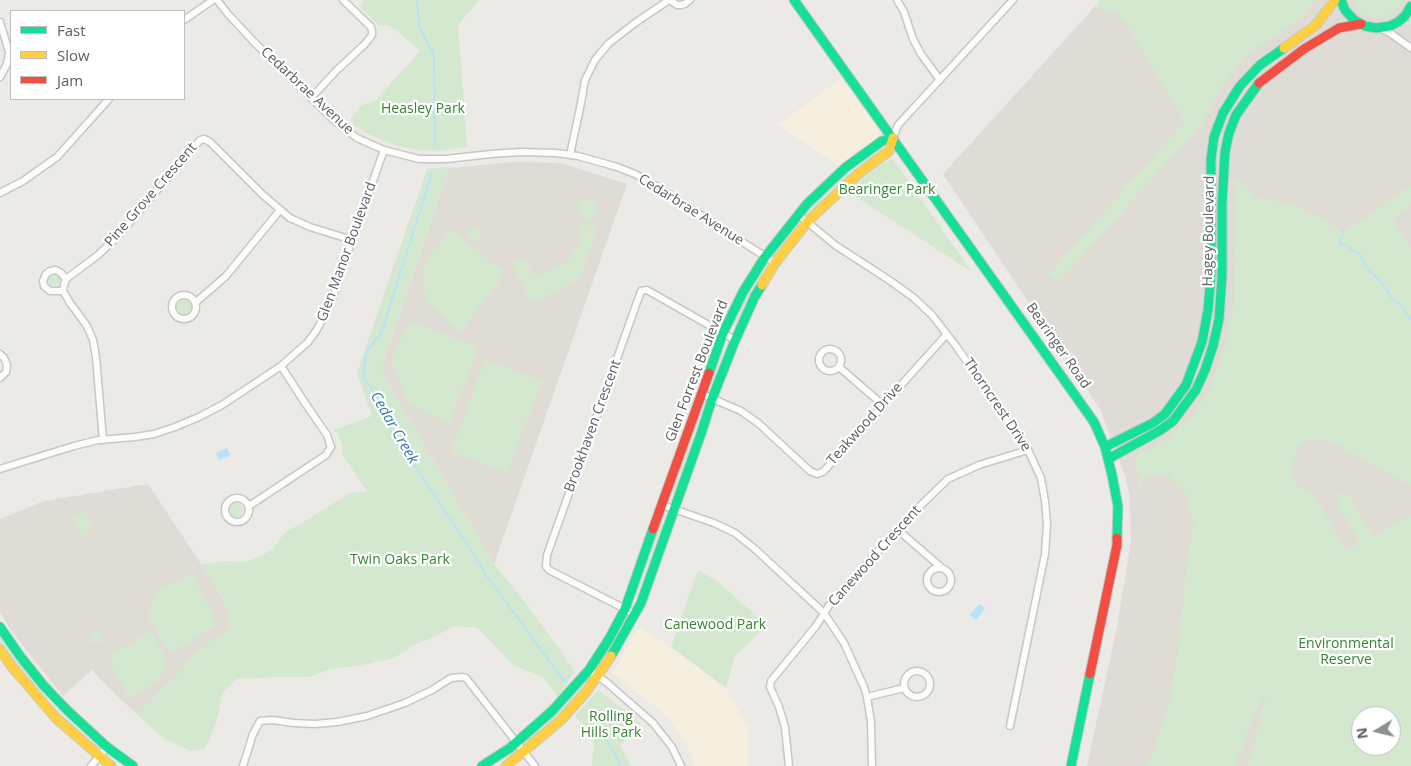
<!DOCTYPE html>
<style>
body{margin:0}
#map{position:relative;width:1411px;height:766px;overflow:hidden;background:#ebeae6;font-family:"Open Sans",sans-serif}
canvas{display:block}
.legend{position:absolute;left:10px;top:10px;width:175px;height:90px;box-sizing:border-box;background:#fff;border:1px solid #bdbfc1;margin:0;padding:6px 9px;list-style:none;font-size:15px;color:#5b6064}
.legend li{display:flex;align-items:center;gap:10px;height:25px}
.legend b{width:25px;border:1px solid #bdbfc1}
.north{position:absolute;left:1351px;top:706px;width:50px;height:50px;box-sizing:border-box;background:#fff;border:1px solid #bdbfc1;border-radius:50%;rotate:261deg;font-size:14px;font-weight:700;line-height:20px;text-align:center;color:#5b6064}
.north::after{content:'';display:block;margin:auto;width:18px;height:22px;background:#8d9092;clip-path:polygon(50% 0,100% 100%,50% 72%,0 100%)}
</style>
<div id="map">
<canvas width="1411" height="766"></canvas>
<ul class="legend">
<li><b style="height:6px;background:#16e098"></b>Fast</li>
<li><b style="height:6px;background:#ffcf43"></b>Slow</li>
<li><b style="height:6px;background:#f24e42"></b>Jam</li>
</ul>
<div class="north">N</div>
</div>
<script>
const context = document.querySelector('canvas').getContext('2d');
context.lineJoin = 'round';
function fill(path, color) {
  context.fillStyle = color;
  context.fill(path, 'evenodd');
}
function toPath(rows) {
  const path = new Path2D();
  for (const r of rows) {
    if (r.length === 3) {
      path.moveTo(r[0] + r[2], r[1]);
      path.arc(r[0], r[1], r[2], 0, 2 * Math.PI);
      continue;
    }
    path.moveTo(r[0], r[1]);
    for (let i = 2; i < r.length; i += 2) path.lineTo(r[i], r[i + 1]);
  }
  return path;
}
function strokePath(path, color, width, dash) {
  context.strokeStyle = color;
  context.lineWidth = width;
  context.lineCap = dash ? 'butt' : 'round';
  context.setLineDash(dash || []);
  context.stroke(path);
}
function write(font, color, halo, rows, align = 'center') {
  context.font = font + ' "Open Sans",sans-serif';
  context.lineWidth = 4.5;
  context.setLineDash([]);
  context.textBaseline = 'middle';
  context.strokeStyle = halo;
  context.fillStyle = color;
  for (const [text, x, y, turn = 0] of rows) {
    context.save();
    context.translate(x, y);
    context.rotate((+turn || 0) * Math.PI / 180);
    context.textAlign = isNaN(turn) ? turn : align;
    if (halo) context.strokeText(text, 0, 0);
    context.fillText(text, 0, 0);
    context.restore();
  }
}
fill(toPath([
 [841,78,878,129,879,135,878,140,841,167,778,125],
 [639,627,671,647,726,688,748,727,748,766,695,766,690,751,672,723,661,711,612,673]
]), '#f6eede');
fill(toPath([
 [1101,0,1411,0,1411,766,1087,766,1117,627,1131,543,1130,499,1126,479,1100,409,943,174],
 [1361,716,1391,716,1391,746,1361,746],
 [514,162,561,163,627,184,494,564,383,375,381,368,450,168],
 [148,484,201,564,232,614,232,626,164,688,138,715,116,695,92,670,63,696,12,632,0,612,0,519,44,501]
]), '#dfdcd5');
fill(toPath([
 [365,0,479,0,458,25,467,147,440,151,419,150,397,146,370,135,354,125,351,118,362,105,375,101,420,51,397,31,388,25,379,26,359,6],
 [1101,0,1316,0,1303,17,1277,34,1247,55,1222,86,1202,124,1060,281,1049,274,1186,120,1181,115,1126,24,1114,12,1097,9,1096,5],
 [1351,0,1403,0,1399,8,1392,13,1384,17,1376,18,1367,16,1359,12,1354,5],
 [880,146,883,150,863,165,860,165,860,161],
 [892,158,972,272,847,191,864,177],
 [446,167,450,168,381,368,383,375,494,564,524,601,575,671,558,697,544,678,513,665,478,628,453,626,438,635,416,644,394,658,357,666,330,669,309,677,278,677,237,679,222,693,218,716,209,741,204,749,191,751,164,739,138,715,175,678,187,662,203,647,228,629,230,610,201,564,229,561,245,562,260,556,273,549,285,532,302,523,350,493,367,491,342,454,343,447,339,436,334,430,372,416,357,373,427,169],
 [848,172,849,174,848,177,816,207,813,207,813,204,845,173],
 [1235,178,1244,183,1255,198,1262,198,1294,205,1310,212,1344,232,1411,185,1411,205,1392,219,1411,247,1411,486,1336,444,1318,439,1303,442,1296,450,1291,477,1296,484,1317,499,1346,551,1360,543,1337,503,1338,495,1342,492,1349,495,1373,536,1411,516,1411,766,1248,766,1267,694,1261,702,1250,722,1245,740,1234,766,1144,766,1155,751,1171,695,1178,652,1186,570,1194,523,1186,494,1169,475,1149,475,1142,483,1141,491,1134,457,1163,442,1194,414,1210,389,1225,348,1234,303],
 [1361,716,1391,716,1391,746,1361,746],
 [582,199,590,201,595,203,597,209,592,220,586,222,582,218,581,213,576,204],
 [582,223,597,228,580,279,532,303,512,263,524,257,535,277,569,261,573,248,579,250,583,240,578,234],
 [476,226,482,240,473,243,467,230],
 [451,229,501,270,503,277,459,333,426,300,423,265],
 [760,272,762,273,763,276,735,326,732,326,731,323,758,274],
 [54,280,6],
 [185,307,8],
 [410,321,474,346,477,352,449,424,409,404,391,360],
 [722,349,724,350,723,354,712,384,708,387,720,350],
 [486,360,542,381,507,473,451,451],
 [697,413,701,413,701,415,674,493,670,495],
 [236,510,7],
 [85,511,92,524,90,532,84,537,72,520],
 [659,522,663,524,635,599,633,600],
 [698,570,717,581,767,625,735,656,726,688,671,647],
 [192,574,215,620,213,628,170,653,149,618,155,593],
 [151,631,167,662,158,681,130,699,110,663,113,654],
 [96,638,6],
 [0,635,35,682,35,686,34,686,7,654,0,644],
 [582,684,586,685,586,687,558,716,529,742,527,743,527,740],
 [598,690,627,712,641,724,620,745,631,766,592,766,594,739,587,728,575,716],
 [44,697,88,739,89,743,86,742,42,698]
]), '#d4e8d0');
fill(toPath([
 [227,448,230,455,219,460,216,453],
 [979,604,985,608,976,620,970,615]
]), '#b8e2f8');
strokePath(toPath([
 [417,0,419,26,434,55,435,145],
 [432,173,381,334,367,351,363,376,389,415,389,427,473,553,488,578,565,682],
 [1344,230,1340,240,1341,244,1347,245,1353,251,1360,254,1366,266,1381,282,1394,301,1403,306,1405,312,1411,319],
 [591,711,618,760,620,766]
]), '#b8e2f8', 2);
const street = toPath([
 [217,0,228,14,254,42,335,121,357,138,384,150,419,159,446,159,491,154,521,152,556,153,578,156,617,167,635,174,656,186,775,263],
 [670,0,677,5,681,5,685,4,690,0],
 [897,0,904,12,913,39,921,54,940,80],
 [184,20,213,0],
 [0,22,9,52,7,64,0,77],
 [1380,28,1390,33,1411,48],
 [311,98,336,71,365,44,372,35,372,31,371,27,343,0],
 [893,138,898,125,1013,0],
 [570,155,581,103,585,80,595,60,608,44,635,23,669,0],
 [0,193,23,181,57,157,109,99],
 [799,215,835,245,889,280,914,298,932,315,956,346,1020,438,1028,450,1041,478,1045,501,1047,524,1045,554,1010,726],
 [63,291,50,291,44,286,43,281,46,274,50,271,56,270,61,273,66,279],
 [184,307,12],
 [195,303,226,276,280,210],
 [830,360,11],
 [0,354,4,358,7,365,6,372,0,378],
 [839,367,883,405],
 [702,394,741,411,758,423,810,471,817,474,823,472,947,334],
 [103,440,96,357,93,340,87,326,70,303,63,291,64,285,66,279,98,255,118,236,200,140,204,139,210,142,263,195,290,218,310,227,352,240],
 [0,469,74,446,98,440,135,437,154,434,175,427,199,417,222,405,281,366,308,342,316,331,324,317,334,294,352,240,384,150],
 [237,510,12],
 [662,505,714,523,735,533,755,549,824,613,844,643,864,687,867,697,871,722,872,766],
 [249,506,326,455,331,447,327,435,305,403,281,366],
 [898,530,942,568],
 [939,580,12],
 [635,614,549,570,546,566,547,555,641,291,647,290,735,340],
 [589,670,606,682,653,723,672,747,681,766],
 [917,684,13],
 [867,697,904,688],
 [91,766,107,747],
 [243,766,253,734,260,721,272,720,294,723,315,724,337,722,367,716,405,703,432,690,451,678,462,677,466,678,535,766],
 [789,766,785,727,779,707,770,687,771,681,816,626,830,604,918,508,948,479,979,465,1028,450]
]);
const fast = toPath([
 [794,0,1094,422,1105,447,1112,475,1118,506,1117,538],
 [1341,0,1345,10,1354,20,1365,26,1376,28,1390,26,1398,22,1405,16,1411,6],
 [709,373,723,333,743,292,765,257,807,204,845,168,882,141,893,138],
 [1105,447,1153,423,1165,414,1186,385,1202,342,1208,310,1211,274,1211,159,1214,137,1223,113,1240,86,1260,65,1284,48],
 [1108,459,1159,431,1173,421,1196,390,1205,370,1213,346,1219,319,1222,277,1222,205,1225,152,1229,133,1236,115,1259,83],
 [0,627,20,656,44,686,67,710,107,747,133,766],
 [611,656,641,603,702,431,712,399,734,343,755,296,762,285],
 [482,766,510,748,552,711,589,670,609,639,625,609,653,529],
 [1071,766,1090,674]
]);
const slow = toPath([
 [1284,48,1316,25,1335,0],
 [762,285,775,263,808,221,858,174,889,151,893,138],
 [0,650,13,668,56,718,111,766],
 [506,766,561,720,586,692,611,656]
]);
const jam = toPath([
 [1259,83,1304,49,1339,28,1361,24],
 [653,529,709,373],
 [1090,674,1117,545,1117,538]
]);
strokePath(street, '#c7c7c6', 9);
strokePath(fast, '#c8c8c8', 11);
strokePath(slow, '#c8c8c8', 11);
strokePath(jam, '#c8c8c8', 11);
strokePath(street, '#fcfcfb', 6);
strokePath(fast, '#16e098', 9);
strokePath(slow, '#ffcf43', 9);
strokePath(jam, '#f24e42', 9);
write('14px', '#5b6064', '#fff', [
 ["Cedarbrae Avenue",307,91,43],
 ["Pine Grove Crescent",151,195,-49],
 ["Cedarbrae Avenue",691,210,32],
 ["Hagey Boulevard",1209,231,-89],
 ["Glen Manor Boulevard",347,252,-70],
 ["Bearinger Road",1058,346,55],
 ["Glen Forrest Boulevard",697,371,-69],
 ["Thorncrest Drive",997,405,56],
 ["Teakwood Drive",865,424,-48],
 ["Brookhaven Crescent",593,426,-70],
 ["Canewood Crescent",875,556,-48]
]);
write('14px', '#358531', '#fff', [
 ["Heasley Park",423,109],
 ["Bearinger Park",887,190],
 ["Twin Oaks Park",400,560],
 ["Canewood Park",715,625],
 ["Environmental",1346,644],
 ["Reserve",1346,660],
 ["Rolling",611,717],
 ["Hills Park",611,733]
]);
write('italic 15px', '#3a7bac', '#fff', [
 ["Cedar Creek",394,428,60]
]);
</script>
